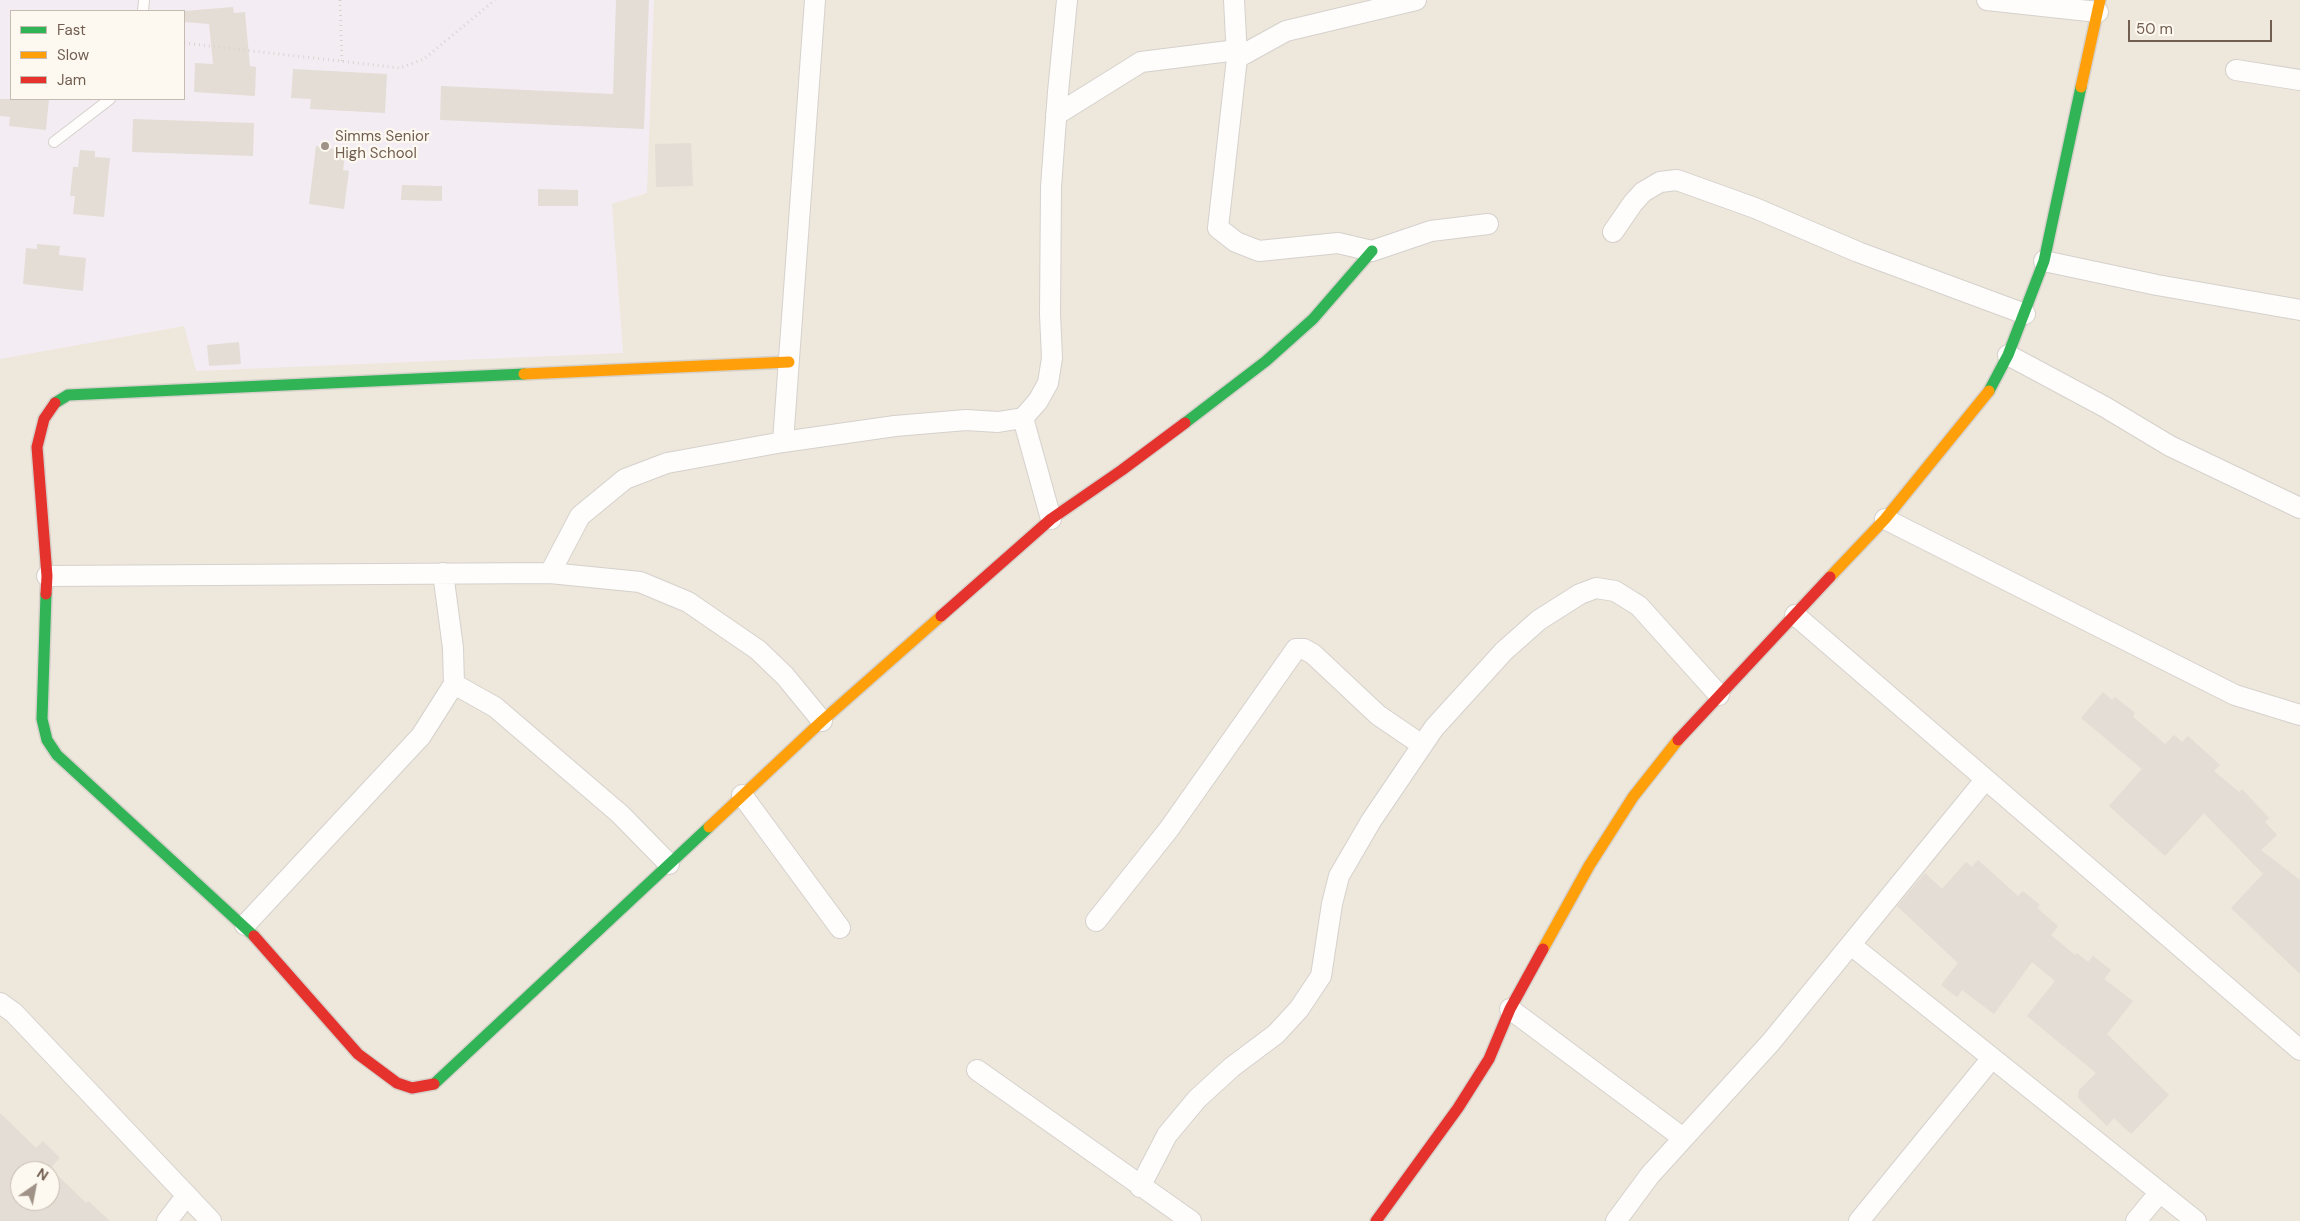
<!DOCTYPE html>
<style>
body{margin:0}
#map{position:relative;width:2300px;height:1221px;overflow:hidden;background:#f6f4ee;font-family:"DM Sans",sans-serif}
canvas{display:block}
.legend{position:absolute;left:10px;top:10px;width:175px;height:90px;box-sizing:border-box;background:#fdf9f0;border:1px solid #c5bbb0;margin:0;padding:6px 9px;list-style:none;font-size:15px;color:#725e50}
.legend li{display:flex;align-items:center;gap:10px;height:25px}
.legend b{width:25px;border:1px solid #c5bbb0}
.north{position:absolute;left:10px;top:1161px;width:50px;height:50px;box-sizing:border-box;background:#fdf9f0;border:1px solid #c5bbb0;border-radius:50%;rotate:33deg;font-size:14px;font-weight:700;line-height:20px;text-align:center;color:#725e50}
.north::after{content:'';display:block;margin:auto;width:18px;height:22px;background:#a09287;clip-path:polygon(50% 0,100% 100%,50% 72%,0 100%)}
.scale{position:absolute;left:2128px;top:20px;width:144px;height:22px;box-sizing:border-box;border:2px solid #725e50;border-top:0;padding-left:6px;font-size:15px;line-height:18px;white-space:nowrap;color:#725e50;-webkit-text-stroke:4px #fdf9f0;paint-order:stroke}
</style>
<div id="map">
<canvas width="2300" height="1221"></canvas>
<ul class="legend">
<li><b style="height:6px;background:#30b455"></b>Fast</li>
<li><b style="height:6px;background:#ff9f0a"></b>Slow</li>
<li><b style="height:6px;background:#e5322d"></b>Jam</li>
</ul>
<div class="north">N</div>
<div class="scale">50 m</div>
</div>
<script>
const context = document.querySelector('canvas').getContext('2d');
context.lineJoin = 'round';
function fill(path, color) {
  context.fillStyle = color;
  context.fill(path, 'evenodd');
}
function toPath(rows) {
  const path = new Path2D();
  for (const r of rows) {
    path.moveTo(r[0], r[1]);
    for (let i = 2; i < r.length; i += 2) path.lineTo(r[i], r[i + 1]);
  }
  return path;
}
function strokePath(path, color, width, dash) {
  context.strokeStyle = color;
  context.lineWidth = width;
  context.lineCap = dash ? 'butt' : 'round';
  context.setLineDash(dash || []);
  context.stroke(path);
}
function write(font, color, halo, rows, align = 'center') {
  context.font = font + ' "DM Sans",sans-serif';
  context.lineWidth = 4.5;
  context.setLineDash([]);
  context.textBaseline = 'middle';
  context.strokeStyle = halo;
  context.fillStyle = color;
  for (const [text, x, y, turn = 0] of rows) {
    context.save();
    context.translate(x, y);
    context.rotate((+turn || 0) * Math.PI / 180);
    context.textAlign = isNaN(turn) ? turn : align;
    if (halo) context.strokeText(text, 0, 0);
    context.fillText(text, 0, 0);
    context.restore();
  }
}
fill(toPath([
 [0,0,2300,0,2300,1221,0,1221],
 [11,11,184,11,184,99,11,99],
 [20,1171,50,1171,50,1201,20,1201]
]), '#eee7dc');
fill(toPath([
 [0,0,654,0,647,193,612,204,623,353,196,371,184,326,0,359],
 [11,11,184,11,184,99,11,99]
]), '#f4ecf3');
fill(toPath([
 [616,0,649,0,644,129,440,120,441,86,613,94],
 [233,7,234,13,245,12,250,66,256,67,255,96,194,92,195,63,213,64,209,24,184,22,184,11],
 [293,69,387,74,385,113,310,109,311,99,291,98],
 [0,99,49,99,46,130,9,126,10,117,0,116],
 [133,119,254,123,253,156,132,152],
 [691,143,693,186,656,187,655,144],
 [316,146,336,149,335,155,345,156,343,170,349,171,344,209,309,204],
 [80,150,95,151,95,157,110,158,104,217,73,214,75,196,70,196,73,167,78,167],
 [402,185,442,186,442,201,401,200],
 [538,189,578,190,578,206,538,206],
 [37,244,60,246,59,255,86,258,83,291,23,284,26,248,37,249],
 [239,342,241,364,209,366,207,345],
 [2103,692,2112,700,2115,697,2135,713,2133,717,2165,744,2174,735,2182,742,2188,736,2220,765,2214,771,2239,792,2242,789,2269,818,2265,822,2277,835,2261,850,2300,880,2300,974,2231,908,2263,874,2204,813,2165,856,2109,806,2142,769,2081,718],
 [1978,860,2018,896,2023,891,2040,905,2037,908,2058,926,2051,935,2075,955,2077,953,2088,962,2093,956,2111,970,2104,979,2133,1001,2107,1034,2169,1095,2131,1134,2114,1118,2107,1126,2078,1098,2079,1090,2096,1073,2027,1016,2055,981,2032,962,1994,1014,1962,990,1957,997,1941,985,1958,963,1897,906,1925,873,1942,889,1966,862,1972,867],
 [0,1113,36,1148,43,1141,60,1158,50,1168,86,1203,88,1201,110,1221,0,1221],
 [50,1169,50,1201,20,1201,20,1171,48,1171]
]), '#e3ddd5');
const lane = toPath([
 [143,11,144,0],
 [54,142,110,99]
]);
const street = toPath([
 [1234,0,1237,58,1218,228,1236,242,1259,251,1338,243,1372,251,1431,231,1488,224],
 [1987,0,2098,12],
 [1237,58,1286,31,1416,0],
 [2236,70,2300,80],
 [1056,115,1141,62,1237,50],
 [1613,232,1633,203,1643,192,1660,182,1677,180,1755,208,1858,252,2025,314],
 [2044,261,2157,285,2300,310],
 [2008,355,2105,407,2170,446,2300,508],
 [1023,418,1038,401,1048,383,1052,358,1050,314,1051,187,1058,92,1067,0],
 [783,442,815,0],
 [1885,519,2235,695,2300,715],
 [550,573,580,516,625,479,667,463,783,442,895,426,966,420,998,422,1023,418,1051,519],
 [47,576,550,573,640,582,688,602,758,650,785,676,822,721],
 [1795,615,2300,1050],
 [454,684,495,707,620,814,669,864],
 [742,795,840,928],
 [1096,921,1169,829,1296,649,1304,649,1313,654,1378,715,1422,745],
 [245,925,421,736,454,684,453,648,443,573],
 [1851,945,2196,1221],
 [0,1003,14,1013,211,1221],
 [1510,1009,1683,1138],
 [977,1070,1191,1221],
 [1140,1187,1167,1135,1197,1099,1232,1067,1276,1034,1299,1009,1321,976,1332,904,1339,876,1371,821,1434,728,1504,651,1539,620,1580,594,1596,588,1615,591,1639,606,1719,695],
 [167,1221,187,1195],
 [1616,1221,1650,1175,1771,1042,1985,780],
 [1859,1221,1992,1058],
 [2136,1221,2160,1192]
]);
const fast = toPath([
 [1989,391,2008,355,2044,261,2081,87],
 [55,403,68,395,524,374],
 [1185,423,1266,361,1313,319,1372,251],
 [46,594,42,719,47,740,57,755,254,936],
 [434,1084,709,827]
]);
const slow = toPath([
 [2081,87,2100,0],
 [524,374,789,362],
 [1830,577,1885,519,1989,391],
 [709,827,822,721,941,616],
 [1543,949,1589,866,1633,797,1678,740]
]);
const jam = toPath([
 [46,594,47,576,37,447,44,419,55,403],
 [941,616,1051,519,1122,470,1185,423],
 [1678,740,1830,577],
 [254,936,358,1054,397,1083,412,1088,434,1084],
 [1376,1221,1458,1108,1489,1059,1510,1009,1543,949]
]);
strokePath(lane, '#d5d1cc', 12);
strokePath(street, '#d5d1cc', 22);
strokePath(fast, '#d6d1cb', 14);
strokePath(slow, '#d6d1cb', 14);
strokePath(jam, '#d6d1cb', 14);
strokePath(toPath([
 [340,0,342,61],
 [184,43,400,68,424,59,495,0]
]), '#d9d4d0', 3, [1, 4]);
strokePath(lane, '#fefdfc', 10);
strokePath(street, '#fefdfc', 20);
strokePath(fast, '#30b455', 11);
strokePath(slow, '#ff9f0a', 11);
strokePath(jam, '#e5322d', 11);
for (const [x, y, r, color] of [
 [325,146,5,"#a09287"]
]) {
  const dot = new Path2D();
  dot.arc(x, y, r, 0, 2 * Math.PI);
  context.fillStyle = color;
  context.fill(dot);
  strokePath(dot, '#fdf9f0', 2);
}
write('15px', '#725e50', '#fdf9f0', [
 ["Simms Senior",335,137],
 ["High School",335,154]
], 'left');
</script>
